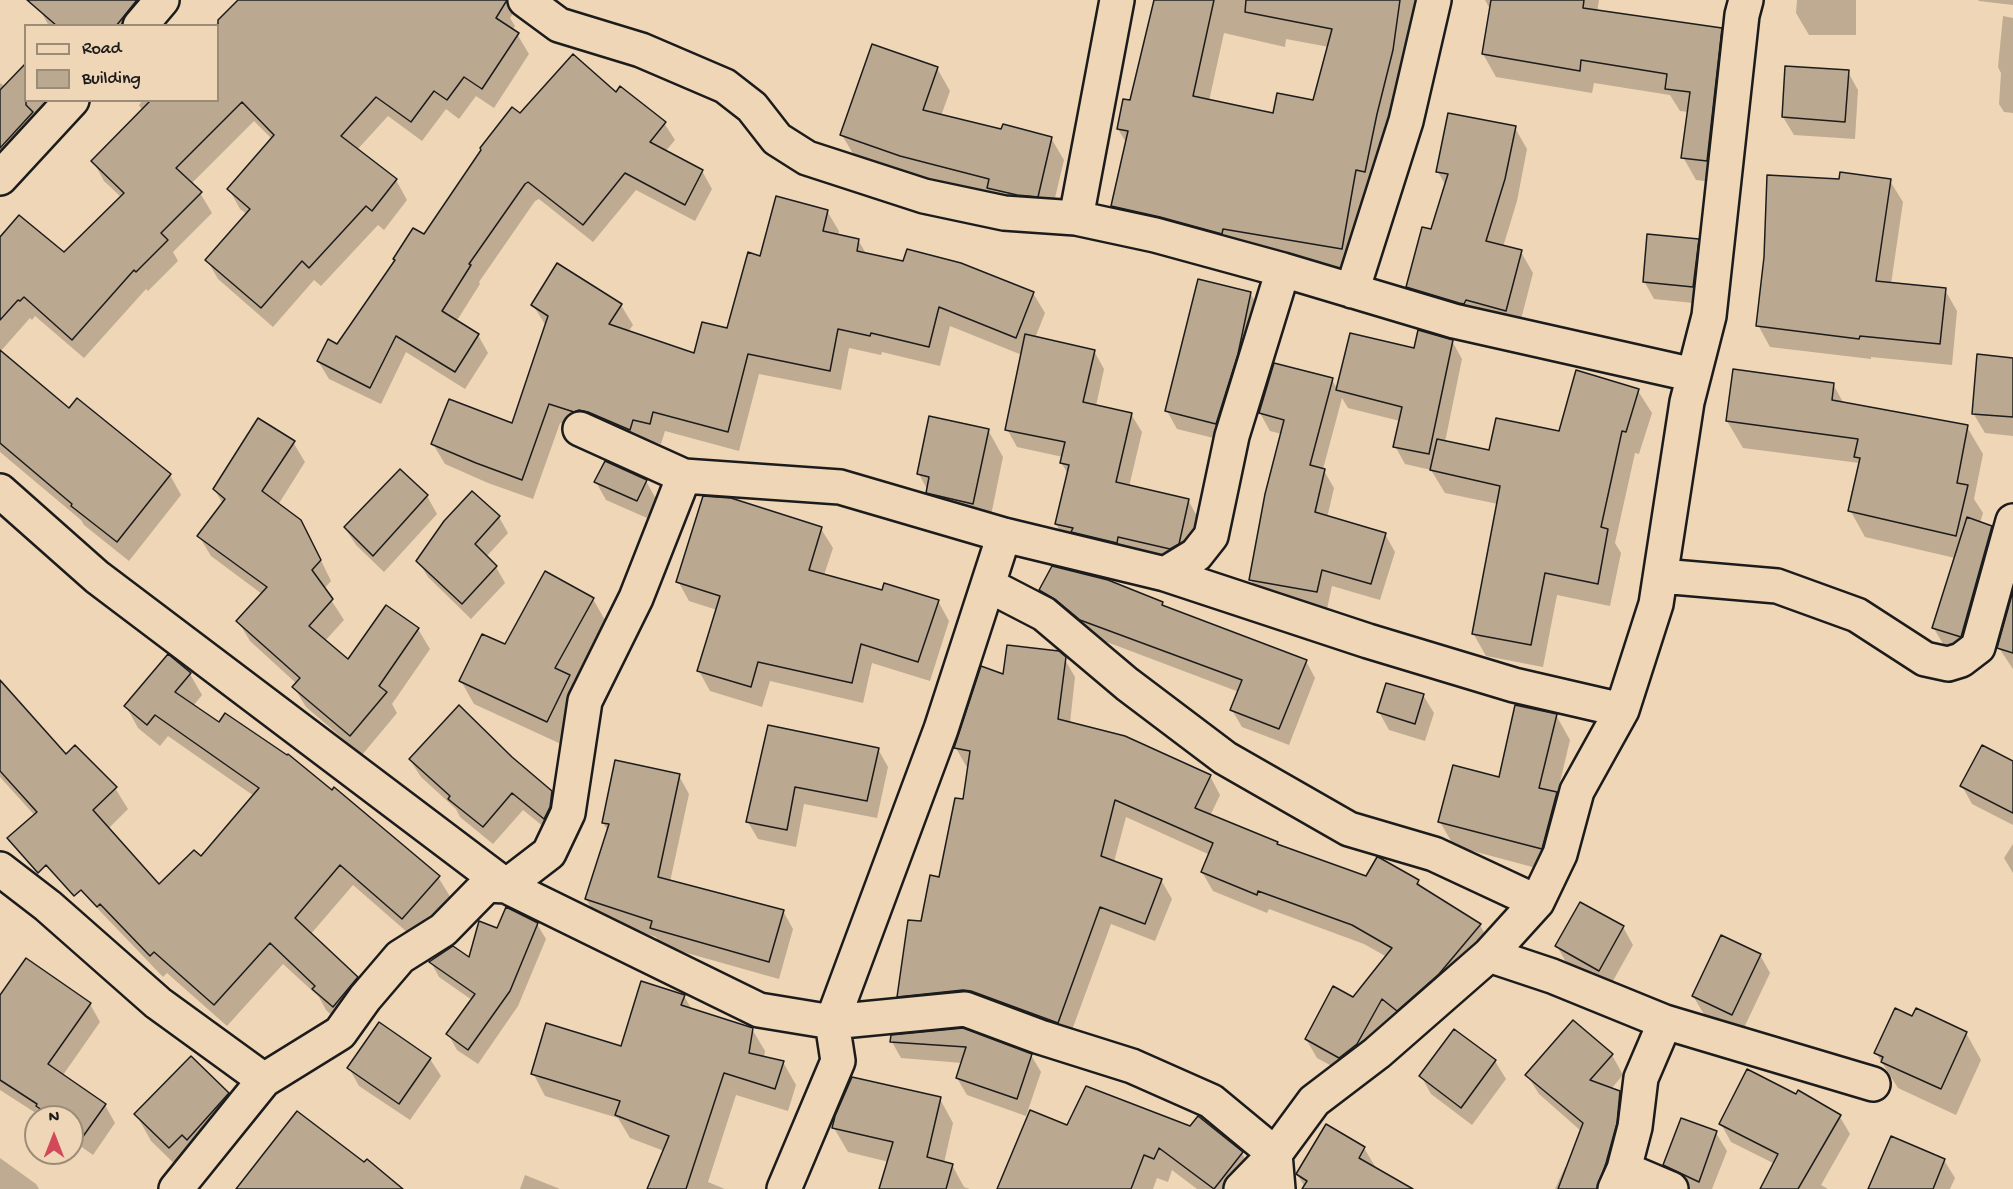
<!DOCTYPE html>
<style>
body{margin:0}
#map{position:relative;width:2013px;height:1189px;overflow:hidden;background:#efd6b6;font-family:"Gochi Hand",sans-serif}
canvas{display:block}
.legend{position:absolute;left:24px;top:24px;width:195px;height:78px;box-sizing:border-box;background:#efd6b6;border:2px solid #9b8c78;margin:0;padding:8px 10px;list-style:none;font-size:18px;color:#1c1c1c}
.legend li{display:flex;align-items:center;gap:12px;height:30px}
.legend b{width:30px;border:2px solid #9b8c78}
.north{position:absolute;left:24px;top:1105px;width:60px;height:60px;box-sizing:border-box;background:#efd6b6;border:2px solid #9b8c78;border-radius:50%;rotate:0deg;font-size:16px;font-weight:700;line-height:24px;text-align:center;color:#1c1c1c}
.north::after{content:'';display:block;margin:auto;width:21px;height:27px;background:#d1495b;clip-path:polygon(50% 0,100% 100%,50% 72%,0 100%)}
</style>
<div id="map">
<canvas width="2013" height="1189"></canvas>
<ul class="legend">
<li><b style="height:8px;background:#efd6b6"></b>Road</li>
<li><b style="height:16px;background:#bba890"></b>Building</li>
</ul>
<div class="north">N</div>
</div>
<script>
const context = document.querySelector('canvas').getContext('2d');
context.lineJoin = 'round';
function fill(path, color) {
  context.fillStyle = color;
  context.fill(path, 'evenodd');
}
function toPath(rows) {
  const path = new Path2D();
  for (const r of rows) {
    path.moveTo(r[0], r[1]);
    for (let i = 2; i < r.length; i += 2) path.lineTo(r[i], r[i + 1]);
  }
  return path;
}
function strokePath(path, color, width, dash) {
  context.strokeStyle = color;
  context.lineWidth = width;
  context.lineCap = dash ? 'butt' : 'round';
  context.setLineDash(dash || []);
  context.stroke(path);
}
fill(toPath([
 [49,0,160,0,125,26,122,24,121,26,49,26,40,10],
 [240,0,522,0,510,18,515,26,512,30,517,34,529,54,494,108,476,96,459,119,446,109,422,141,388,116,357,150,396,180,407,200,384,230,378,225,321,286,314,280,273,327,218,279,207,260,247,214,240,209,229,189,272,139,254,121,191,184,200,193,212,213,173,252,178,261,148,291,146,289,84,358,35,316,32,320,30,318,0,352,0,240,64,254,121,197,104,181,93,161,143,111,139,105,143,100,218,100,218,26,214,26],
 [1154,0,1415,0,1405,73,1354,270,1235,251,1125,228,1113,206,1127,144,1118,129,1132,102],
 [1224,33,1285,47,1286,39,1329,47,1314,102,1274,115,1209,101],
 [1485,0,1599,0,1597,12,1721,29,1734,52,1719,183,1696,180,1683,157,1689,112,1680,111,1670,95,1594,83,1592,93,1496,77,1483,54,1491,11],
 [1797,0,1856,0,1856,35,1809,35,1796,13],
 [1978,0,2013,0,2013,5,1979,1],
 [2003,16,2013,18,2013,113,2004,112,1999,104,2001,73,1998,67],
 [937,68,950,91,941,116,1002,131,1051,138,1064,160,1050,219,915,178,855,157,842,135],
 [1848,72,1858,90,1855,139,1794,135,1783,117],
 [0,83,26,100,70,100,0,162],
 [616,94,664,123,675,140,665,152,702,171,712,189,695,221,636,190,593,242,539,199,535,201,479,282,480,284,456,322,478,335,488,353,465,389,406,352,381,404,329,379,318,361,338,346,520,115],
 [1515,128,1527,149,1517,201,1503,247,1521,252,1533,273,1518,331,1420,308,1408,287,1432,231,1446,186,1438,172],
 [1890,181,1903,202,1891,284,1945,290,1957,311,1952,365,1871,357,1871,359,1770,347,1758,325,1766,257],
 [827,211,839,231,838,236,858,240,867,255,1033,293,1045,313,1035,338,1094,351,1104,369,1096,406,1131,414,1142,432,1129,487,1188,500,1198,518,1188,562,1067,542,1056,524,1068,474,1061,462,1063,457,1017,447,1007,429,1022,355,950,326,940,366,882,352,881,355,849,348,841,390,759,374,739,451,665,431,661,444,644,439,641,449,560,423,533,499,488,483,445,464,433,444,513,425,546,326,533,305,621,305,633,325,628,332,695,355,728,330,761,258],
 [1698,240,1708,258,1703,304,1654,299,1644,281],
 [1250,293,1261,311,1226,441,1177,429,1167,411],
 [1452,341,1462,359,1445,442,1490,452,1560,433,1638,391,1652,413,1639,454,1635,453,1615,543,1621,553,1610,606,1557,595,1543,667,1486,656,1473,633,1498,504,1445,493,1431,470,1405,464,1395,446,1400,421,1348,408,1342,398,1323,469,1334,488,1327,518,1385,534,1395,552,1380,600,1332,586,1327,609,1261,597,1251,580,1282,434,1270,431,1260,413,1332,380,1338,390,1415,350],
 [0,352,69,410,170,475,181,495,129,561,84,525,81,520,0,452],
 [2013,359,2013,436,1985,433,1973,413],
 [1833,384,1844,404,1967,427,1983,454,1974,499,1983,513,1980,523,1991,527,2007,554,1976,663,1949,654,1933,627,1955,558,1865,537,1850,510,1859,463,1743,448,1727,421],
 [988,430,1003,457,988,530,943,519,919,474],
 [293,442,305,462,278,505,312,542,331,581,324,589,344,620,324,642,348,662,386,607,418,629,430,649,392,704,397,713,362,755,306,707,294,687,297,684,250,641,238,621,262,594,211,556,199,536,223,504,214,489],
 [646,481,656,499,647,518,606,500,596,482],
 [427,496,437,514,384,572,356,545,345,528],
 [499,517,508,533,486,557,496,567,505,583,471,619,428,577,418,561],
 [821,529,833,548,824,575,883,592,938,601,949,621,930,681,872,663,863,703,770,681,762,707,710,691,699,671,717,610,689,601,678,581],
 [1041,590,1162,603,1165,607,1306,661,1315,678,1289,745,1242,727,1232,710,1239,692,1091,636,1051,607],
 [593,599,606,622,573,682,582,699,561,744,474,704,461,681,505,646],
 [2013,603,2013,669,1999,648],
 [1064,658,1075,677,1070,723,1210,776,1220,795,1210,816,1277,843,1278,846,1366,878,1418,881,1423,890,1480,925,1490,944,1408,1029,1393,1016,1367,1063,1350,1076,1317,1058,1306,1039,1353,999,1387,957,1364,944,1269,909,1267,913,1213,891,1202,872,1210,855,1126,817,1114,862,1161,880,1172,899,1155,941,1111,924,1068,1041,909,1015,898,997,922,923,940,879,964,801,969,767,966,766,956,748,1005,676],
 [190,674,202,695,193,706,438,877,451,898,415,939,353,885,310,935,357,978,369,1000,341,1024,326,1010,319,997,283,964,227,1026,167,973,163,977,99,910,86,889,94,881,0,777,0,682,66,756,115,788,128,809,108,829,159,887,201,859,254,796,168,736,160,746,138,728,126,706],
 [1423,695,1434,713,1425,741,1389,730,1379,712],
 [1556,715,1570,740,1557,795,1570,818,1555,873,1454,846,1440,822,1500,779],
 [769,727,878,749,888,767,877,818,804,804,796,847,758,839,748,822],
 [511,758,551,792,562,810,555,836,523,810,493,844,460,817,456,809,421,777,410,760],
 [2013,763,2013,825,1972,804,1962,786],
 [679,776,689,794,670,882,783,911,793,929,779,979,662,946,656,937,597,917,586,899,608,831,603,823],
 [2013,844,2013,873,2004,858],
 [537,924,546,939,518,1006,478,1064,457,1050,448,1034,472,1000,439,977,431,962,470,960,498,930],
 [1623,927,1633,945,1609,988,1567,964,1557,946],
 [1760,955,1770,973,1742,1032,1704,1014,1693,996],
 [684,996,692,1010,752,1029,765,1051,764,1058,783,1062,796,1085,788,1111,736,1095,708,1182,725,1189,649,1189,664,1151,630,1138,618,1118,545,1096,533,1073,622,1048],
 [0,998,90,1004,100,1022,63,1075,105,1105,115,1123,93,1155,72,1140,72,1117,42,1117,0,1090],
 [1454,1031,1495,1061,1506,1079,1472,1125,1431,1094,1421,1076],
 [1966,1033,1981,1060,1956,1115,1898,1088,1876,1053],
 [892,1036,1031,1055,1041,1072,1026,1116,967,1095,957,1078,962,1063,901,1058,892,1042],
 [1612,1055,1623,1075,1611,1089,1619,1093,1631,1112,1614,1189,1555,1189,1565,1167,1568,1168,1581,1131,1539,1094,1527,1075],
 [191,1058,228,1094,244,1121,185,1174,151,1141,136,1114],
 [430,1059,441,1076,410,1120,359,1086,349,1068],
 [1799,1092,1840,1117,1850,1134,1821,1185,1828,1189,1761,1189,1775,1164,1731,1142,1721,1124,1796,1096],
 [940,1099,953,1123,944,1163,952,1165,964,1187,970,1189,881,1189,889,1162,848,1152,834,1128],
 [1068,1126,1242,1153,1255,1177,1246,1189,1197,1189,1172,1170,1168,1182,1157,1178,1153,1189,999,1189],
 [1716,1133,1727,1151,1712,1189,1688,1189,1676,1183,1665,1165],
 [1364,1148,1376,1168,1410,1189,1306,1189,1297,1174],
 [0,1158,36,1184,39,1189,0,1189],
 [1944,1160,1955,1178,1950,1189,1875,1189],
 [525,1175,560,1189,520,1189]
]), '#0003');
const building = toPath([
 [27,0,137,0,116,26,57,26,27,0],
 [238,0,507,0,496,18,519,33,482,89,464,77,447,100,434,91,411,122,376,97,341,136,397,179,372,211,366,206,309,268,302,261,261,308,205,260,250,209,227,189,274,135,242,102,176,168,202,192,161,233,168,240,136,272,134,270,72,340,24,297,20,301,18,300,0,320,0,237,19,215,64,252,124,193,91,161,151,100,218,100,218,20,238,0],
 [1154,0,1214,0,1193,96,1273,113,1277,93,1313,100,1332,29,1245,12,1246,0,1400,0,1393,50,1377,114,1365,172,1356,170,1342,249,1223,229,1222,234,1160,217,1111,206,1128,131,1117,129,1123,99,1130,100,1154,0],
 [1491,0,1584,0,1583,8,1722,28,1707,161,1681,158,1690,92,1665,89,1667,74,1581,60,1580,71,1482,54,1491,0],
 [872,44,938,67,923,110,1001,129,1003,124,1052,137,1038,197,1017,195,987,188,989,179,900,156,840,135,872,44],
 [573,54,616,92,620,86,666,122,650,142,703,170,685,205,625,173,583,225,528,182,525,184,469,264,471,265,442,311,479,334,455,372,396,336,370,388,317,361,328,339,337,344,395,260,393,259,413,228,424,234,481,150,480,148,512,107,520,113,573,54],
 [26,63,26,105,33,112,0,148,0,90,26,63],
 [1785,66,1849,70,1845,122,1782,117,1785,66],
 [1448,113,1516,126,1505,179,1486,241,1522,250,1506,311,1466,300,1464,304,1459,303,1406,287,1422,227,1431,229,1448,174,1436,172,1448,113],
 [1840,172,1891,179,1876,281,1946,288,1940,344,1860,336,1859,339,1756,326,1764,257,1767,175,1839,179,1840,172],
 [776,196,828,210,823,231,859,239,857,251,903,261,907,249,961,263,1034,292,1016,338,939,307,929,347,871,333,870,336,838,329,830,371,748,354,728,432,653,412,650,424,633,420,630,430,588,412,579,410,574,412,549,404,522,480,476,463,431,444,449,399,512,423,548,316,531,305,557,263,622,304,609,324,694,353,702,322,727,328,748,252,760,256,776,196],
 [1647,234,1699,239,1693,287,1643,282,1647,234],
 [1198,279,1251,292,1238,354,1216,424,1165,411,1198,279],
 [1418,330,1453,340,1429,454,1393,447,1402,407,1336,390,1350,333,1414,348,1418,330],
 [1025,334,1095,350,1083,402,1132,413,1116,482,1189,499,1179,544,1170,549,1118,537,1117,543,1071,532,1073,528,1055,524,1069,465,1060,463,1065,442,1005,430,1025,334],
 [0,350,69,408,77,398,171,474,117,542,71,506,72,504,0,443,0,350],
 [1977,354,2013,358,2013,417,1972,414,1977,354],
 [1274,363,1333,378,1310,465,1325,469,1315,512,1386,533,1371,584,1322,570,1317,592,1249,580,1265,494,1284,420,1259,413,1274,363],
 [1733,369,1834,383,1832,400,1968,425,1957,483,1968,485,1956,536,1848,511,1860,458,1854,457,1858,439,1726,421,1733,369],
 [1576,370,1639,389,1626,432,1622,431,1601,527,1608,529,1598,584,1545,573,1531,645,1472,634,1500,486,1430,470,1437,439,1489,450,1496,418,1559,431,1576,370],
 [929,416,989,429,973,504,926,493,929,477,917,474,929,416],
 [258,418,295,441,262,491,301,520,321,560,312,570,333,599,309,626,348,659,386,605,419,628,379,686,387,692,350,736,292,687,300,678,236,621,267,587,197,536,225,499,213,489,258,418],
 [605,461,647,480,637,501,594,482,605,461],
 [400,469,428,495,373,556,344,527,400,469],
 [472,491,500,516,475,544,497,566,462,604,416,561,444,521,472,491],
 [703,496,731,498,822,527,809,570,882,590,884,583,939,600,918,662,861,644,852,683,758,662,751,687,697,671,720,596,676,582,703,496],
 [1967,517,1992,526,1961,637,1932,628,1967,517],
 [1052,566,1108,580,1163,602,1162,605,1307,660,1279,729,1230,710,1242,680,1080,620,1056,600,1039,590,1052,566],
 [545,571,594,598,555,668,570,675,547,722,459,681,482,634,505,644,545,571],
 [2013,591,2013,653,1997,648,2013,591],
 [1007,645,1059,651,1066,657,1058,719,1125,736,1211,775,1195,808,1278,842,1277,844,1366,876,1377,857,1380,858,1419,880,1417,884,1481,924,1439,974,1397,1011,1382,999,1357,1044,1339,1058,1305,1039,1333,986,1353,997,1392,948,1352,925,1258,891,1257,895,1201,872,1213,843,1115,800,1101,856,1162,879,1145,924,1100,907,1058,1023,971,991,963,990,897,997,908,920,921,921,930,875,939,877,955,798,963,799,970,751,954,748,981,666,1003,674,1007,645],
 [168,654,191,673,175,692,219,722,225,713,287,755,288,754,332,790,334,787,440,876,402,919,340,865,295,918,358,977,333,1007,312,989,315,986,270,943,214,1005,154,952,150,956,100,904,97,907,81,890,74,896,46,865,38,873,7,838,37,812,0,771,0,680,66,754,75,745,117,787,93,810,159,884,194,850,201,856,259,788,155,715,147,725,124,706,168,654],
 [1386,683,1424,694,1415,724,1377,712,1386,683],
 [459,705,512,757,552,791,550,807,544,819,512,793,483,827,448,799,450,796,409,759,459,705],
 [1515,705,1557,714,1539,788,1557,792,1542,849,1438,822,1453,765,1499,777,1515,705],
 [768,725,879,748,867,801,795,787,787,830,746,822,768,725],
 [1982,745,2013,761,2013,813,1960,786,1982,745],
 [615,760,680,774,658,877,784,910,769,962,650,928,652,921,585,899,609,824,602,823,615,760],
 [1580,902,1624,926,1599,971,1555,946,1580,902],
 [506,907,538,923,510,991,468,1050,446,1034,475,994,429,962,453,946,469,957,479,921,497,928,506,907],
 [1721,935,1761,954,1732,1015,1692,996,1721,935],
 [26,958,91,1003,48,1064,106,1104,72,1152,72,1117,52,1117,36,1106,37,1104,0,1080,0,995,26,958],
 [641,981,685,995,681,1005,753,1028,749,1053,784,1061,775,1089,724,1073,686,1189,647,1189,669,1136,615,1115,620,1101,531,1074,546,1023,621,1046,641,981],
 [1895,1008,1912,1016,1916,1008,1967,1032,1941,1089,1881,1062,1883,1057,1874,1053,1895,1008],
 [1573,1020,1613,1054,1590,1080,1620,1091,1617,1123,1606,1163,1597,1189,1558,1189,1583,1123,1525,1075,1573,1020],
 [379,1022,431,1058,399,1104,347,1068,379,1022],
 [963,1028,1032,1054,1017,1099,956,1078,966,1047,890,1042,891,1035,963,1028],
 [1454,1029,1496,1060,1461,1108,1419,1076,1454,1029],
 [191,1056,229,1093,187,1140,182,1135,169,1148,134,1114,191,1056],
 [1747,1069,1796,1094,1798,1090,1841,1115,1798,1189,1760,1189,1778,1154,1719,1124,1747,1069],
 [852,1077,941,1097,927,1157,953,1164,946,1189,879,1189,893,1142,832,1128,835,1116,852,1077],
 [1086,1086,1190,1126,1198,1116,1243,1152,1214,1189,1159,1148,1154,1159,1144,1155,1131,1189,997,1189,1030,1110,1067,1125,1086,1086],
 [297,1111,364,1162,367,1159,403,1189,236,1189,297,1111],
 [1681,1118,1717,1131,1699,1182,1663,1165,1681,1118],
 [1326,1124,1365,1147,1359,1158,1413,1189,1302,1189,1307,1181,1296,1174,1326,1124],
 [1891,1136,1945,1159,1933,1189,1868,1189,1891,1136]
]);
fill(building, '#bba890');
strokePath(building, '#1c1c1c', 1.5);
const minor = toPath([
 [525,0,559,25,641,50,725,86,752,107,777,139,807,158,924,196,1004,213,1076,218,1155,235,1283,270,1454,321,1694,375],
 [140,26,162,0],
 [0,178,72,100],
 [1076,218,1117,0],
 [1352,291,1406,121,1434,0],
 [580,429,684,476,840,487,1004,535,1165,574,1368,641,1514,685,1622,710],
 [0,491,97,577,506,886,759,1010,832,1022,965,1009,1040,1037,1132,1066,1211,1101,1275,1154,1278,1189],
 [1165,574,1196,555,1211,536,1232,436,1283,270],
 [1661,576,1777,586,1857,615,1925,659,1948,664,1961,660,1978,647,2013,521],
 [988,585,1044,614,1127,684,1225,758,1349,829,1434,854,1537,902],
 [0,869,48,906,158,1003,264,1080],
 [1489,955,1552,976,1665,1022,1873,1084],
 [1624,1169,1671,1189],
 [176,1189,264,1080,340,1033,365,998,400,957,443,930,487,885,506,886,549,853,568,813,585,701,636,598,684,476],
 [784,1189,838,1061,832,1022,941,729,1004,535],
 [1241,1189,1275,1154,1314,1101,1377,1053,1489,955,1537,902,1560,854,1577,791,1622,710,1656,604,1687,402,1709,316,1742,15,1746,0],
 [1615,1189,1624,1169,1635,1127,1641,1078,1665,1022]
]);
strokePath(minor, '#1c1c1c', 38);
strokePath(minor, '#efd6b6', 33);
</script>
